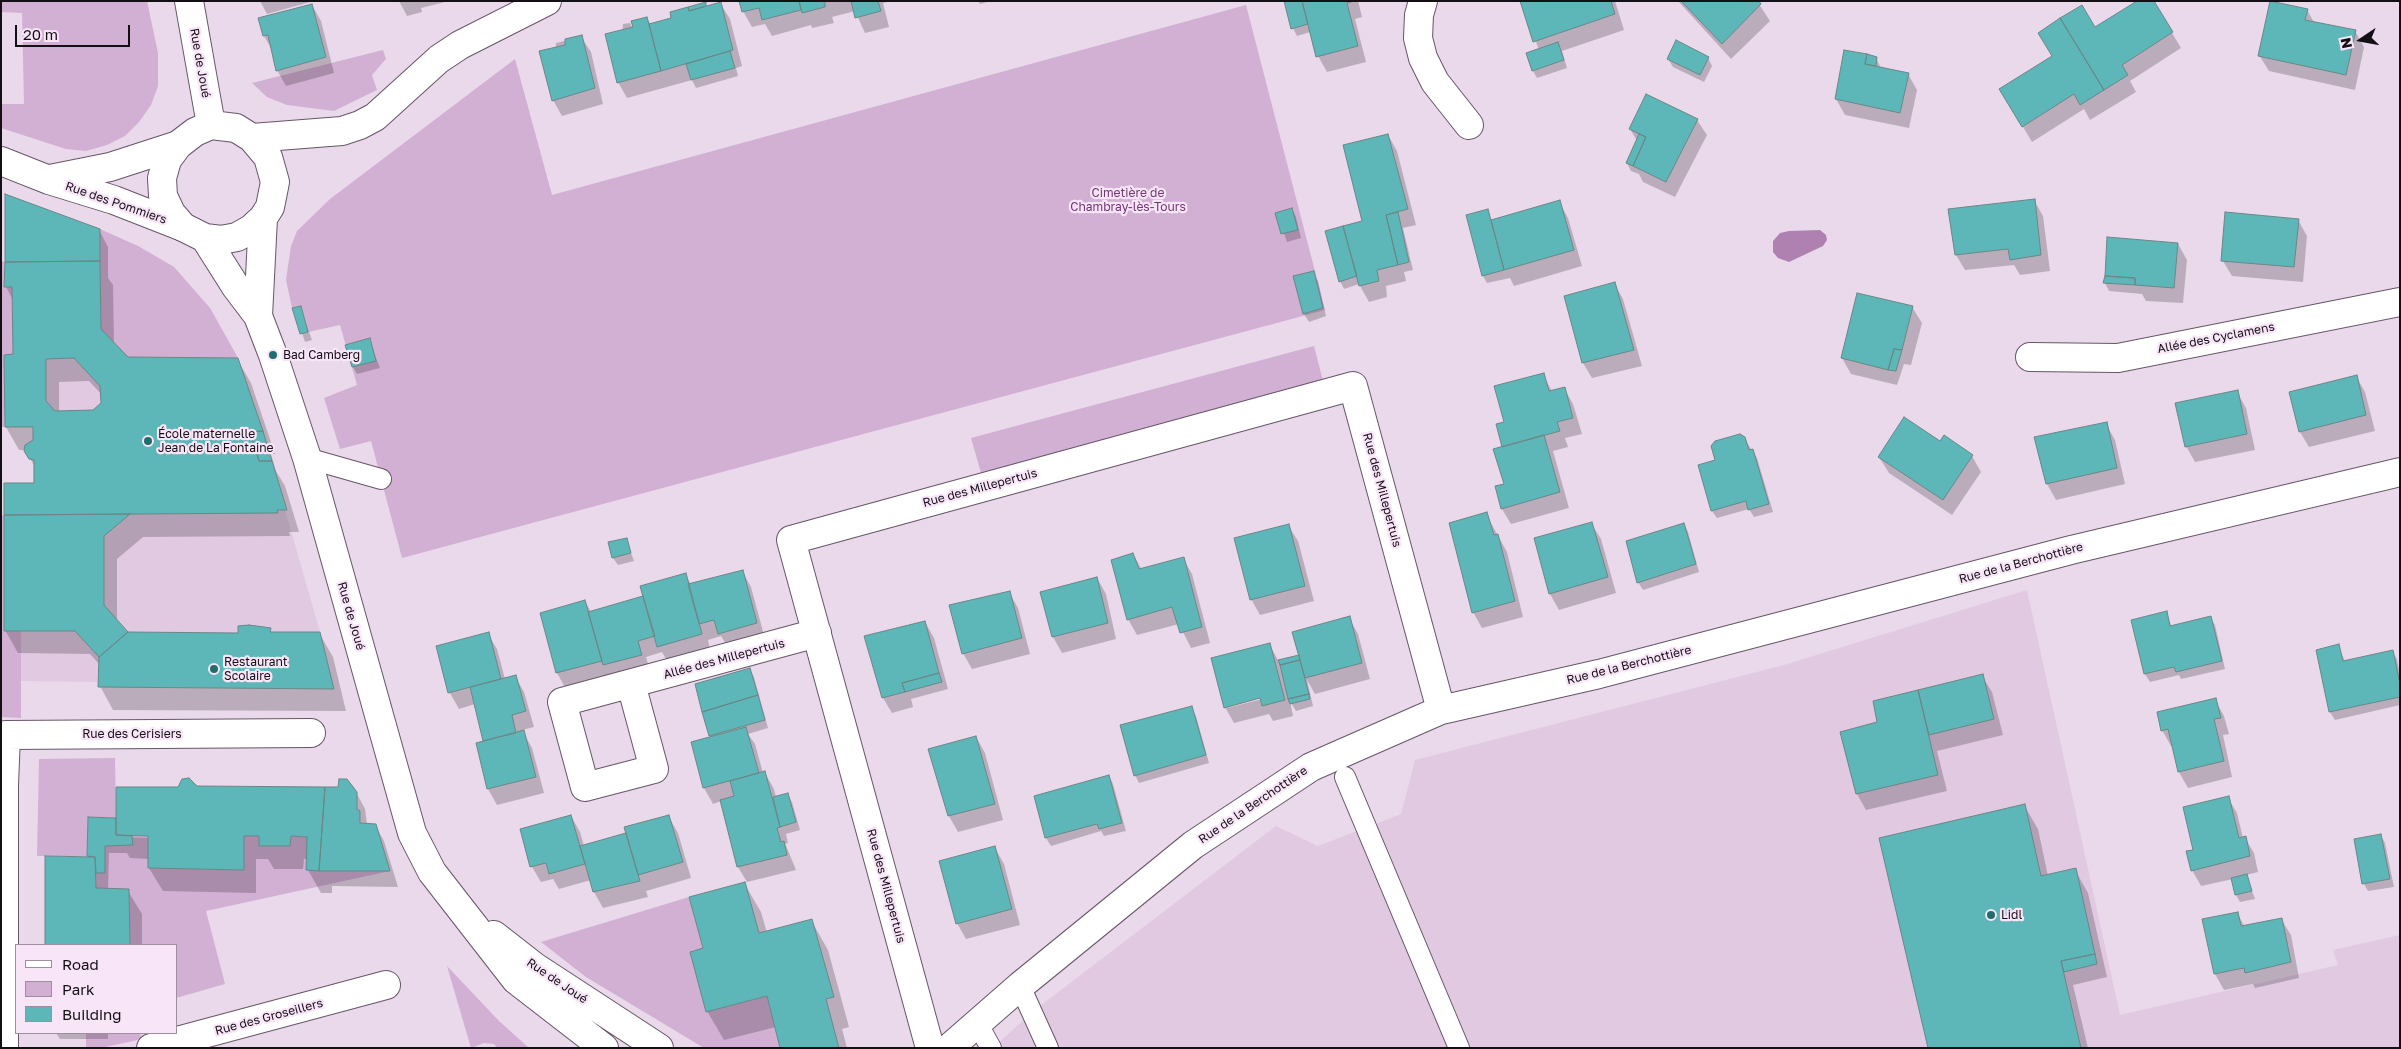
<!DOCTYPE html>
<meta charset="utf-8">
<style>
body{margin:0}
#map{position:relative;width:2401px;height:1049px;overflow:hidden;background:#ead8eb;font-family:"Golos Text",sans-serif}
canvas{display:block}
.frame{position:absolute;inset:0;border:2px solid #140e15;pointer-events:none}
.legend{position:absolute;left:15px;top:944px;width:162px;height:90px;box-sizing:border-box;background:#f8e5f8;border:1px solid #9d8f9d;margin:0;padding:6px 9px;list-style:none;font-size:15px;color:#140e15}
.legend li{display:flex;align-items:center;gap:10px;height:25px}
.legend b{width:25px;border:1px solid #9d8f9d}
.north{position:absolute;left:2336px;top:15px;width:50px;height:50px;-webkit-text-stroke:4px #f8e5f8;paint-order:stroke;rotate:258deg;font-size:14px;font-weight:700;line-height:20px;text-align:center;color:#140e15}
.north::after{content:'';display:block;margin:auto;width:18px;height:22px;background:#140e15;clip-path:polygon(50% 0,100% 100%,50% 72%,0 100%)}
.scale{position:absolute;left:15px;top:25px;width:115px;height:22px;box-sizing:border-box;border:2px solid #140e15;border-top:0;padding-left:6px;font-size:15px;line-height:18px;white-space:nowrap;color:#140e15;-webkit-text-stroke:4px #f8e5f8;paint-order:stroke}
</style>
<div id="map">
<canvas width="2401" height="1049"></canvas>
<div class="frame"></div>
<ul class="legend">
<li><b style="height:6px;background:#fff"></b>Road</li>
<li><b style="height:14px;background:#d2b0d4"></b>Park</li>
<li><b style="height:14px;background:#5db6b7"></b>Building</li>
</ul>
<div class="north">N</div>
<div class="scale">20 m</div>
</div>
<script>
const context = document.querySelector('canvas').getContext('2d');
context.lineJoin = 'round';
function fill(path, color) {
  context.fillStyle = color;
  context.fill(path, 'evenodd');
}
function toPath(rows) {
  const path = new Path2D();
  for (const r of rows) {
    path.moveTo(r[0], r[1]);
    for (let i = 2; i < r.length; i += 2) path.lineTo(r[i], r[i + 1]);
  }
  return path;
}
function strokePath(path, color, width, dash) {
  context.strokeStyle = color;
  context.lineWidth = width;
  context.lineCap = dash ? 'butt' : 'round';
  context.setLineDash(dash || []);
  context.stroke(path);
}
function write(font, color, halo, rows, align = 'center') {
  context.font = font + ' "Golos Text",sans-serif';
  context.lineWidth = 4.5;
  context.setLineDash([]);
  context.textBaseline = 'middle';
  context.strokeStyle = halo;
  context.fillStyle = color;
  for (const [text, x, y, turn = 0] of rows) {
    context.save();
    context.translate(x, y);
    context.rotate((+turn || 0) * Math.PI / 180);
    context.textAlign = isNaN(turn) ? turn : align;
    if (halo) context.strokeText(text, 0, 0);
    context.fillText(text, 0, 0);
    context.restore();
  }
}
fill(toPath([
 [5,194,138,246,174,267,210,308,238,358,246,379,287,510,285,510,320,632,98,682,21,681,21,631,4,631,4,483,33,483,34,460,29,459,24,451,25,445,33,440,33,427,5,427],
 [2027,590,2120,1015,2338,965,2333,950,2400,935,2400,1048,993,1048,1032,1012,1276,826,1318,846,1401,814,1415,760,1784,665]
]), '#e1c9e2');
fill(toPath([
 [1,1,147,1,158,53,158,86,151,105,139,122,125,136,107,145,86,151,66,149,1,128,1,104,24,104,22,13,1,12],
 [1246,5,1325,310,402,558,371,441,340,449,324,398,357,385,340,325,308,332,301,306,292,308,286,280,291,246,297,231,330,199,515,59,552,195],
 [383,50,386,59,372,75,377,90,334,111,287,105,267,97,252,83],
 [100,229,138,246,174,267,210,308,238,358,128,357,101,329],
 [1,261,5,262,4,287,12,287,13,354,4,355,5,427,1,427],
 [1314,346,1323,381,981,473,971,438],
 [1,515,4,515,4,630,21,630,21,718,1,717],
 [115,758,116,818,88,817,87,856,37,856,39,759],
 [132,836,148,836,148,868,243,870,244,836,259,836,259,846,290,846,291,836,307,837,307,870,390,871,206,911,225,984,176,998,176,945,130,945,129,890,96,888,96,873,105,873,105,846,132,845],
 [689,897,703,948,706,1012,767,996,780,1048,704,1048,586,977,541,942],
 [447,966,499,1021,529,1048,497,1048,494,1044,484,1043,471,1048],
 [86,1033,140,1033,142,1039,101,1048,86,1048]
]), '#d2b0d4');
fill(toPath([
 [1820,230,1826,235,1827,240,1823,246,1789,262,1778,258,1773,252,1773,241,1780,233,1789,231]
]), '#ae81b0');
fill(toPath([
 [260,1,314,1,267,14],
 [399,1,449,1,421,8,422,12,407,16],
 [741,1,891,1,883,3,889,27,865,33,855,11,832,17,834,23,812,28,811,25,772,36,765,24,752,27,743,11],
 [978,1,991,1,980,4],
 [1285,1,1358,1,1362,17,1355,19,1366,62,1327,72,1318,56,1310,32,1297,36,1293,28],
 [1521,1,1615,1,1624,30,1562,51,1567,68,1537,78,1533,71,1539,50],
 [1678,1,1757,1,1770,21,1731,59],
 [2153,1,2181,48,2130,81,2136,92,2090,120,2084,109,2032,142,2010,105,2054,56,2095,29],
 [720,3,730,19,742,66,736,68,738,76,696,88,692,80,627,98,618,82,623,24,630,23,632,27,647,18,651,25,673,19,671,12,705,4,707,7],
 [312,5,321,21,334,73,286,86,277,70,272,50,264,36,260,19],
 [2307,10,2315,24,2355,31,2364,47,2355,90,2269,71,2259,55],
 [581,37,591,52,603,104,562,116,553,100,556,43],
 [1845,51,1876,58,1881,68,1908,74,1917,90,1909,128,1845,115,1836,99],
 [1708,58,1712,66,1704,82,1673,67,1668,59],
 [1697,120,1707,135,1675,197,1643,182,1639,174,1631,171,1627,163,1637,141,1630,129],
 [1388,135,1397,151,1416,225,1403,228,1413,270,1404,272,1406,281,1386,286,1387,297,1369,302,1359,284,1344,289,1340,281,1363,222],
 [2034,200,2043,216,2050,271,2020,275,2014,265,1965,270,1956,255],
 [1559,202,1568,218,1582,266,1514,286,1510,278,1487,283,1483,276,1487,211,1492,221],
 [1292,209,1296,217,1301,238,1287,242,1277,213],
 [2298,220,2307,236,2303,282,2232,276,2223,261],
 [99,230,108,247,108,278,113,285,114,344,128,359,237,359,251,383,275,454,271,454,276,471,285,486,299,532,289,532,290,536,143,537,117,559,117,621,128,633,240,634,270,629,272,633,319,633,333,657,346,711,113,710,100,686,100,665,90,654,18,653,5,630,35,484,35,467,25,450,19,450,6,427,14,356,13,300,6,287],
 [89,381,102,395,102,404,93,412,59,412,59,382],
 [2178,244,2187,260,2183,303,2146,301,2142,294,2109,291,2105,283],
 [1313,273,1318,281,1326,316,1309,322,1304,314,1295,277],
 [1614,283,1623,299,1642,366,1592,378,1583,363],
 [300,307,312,340,305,342,294,309],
 [1912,307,1922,323,1911,365,1904,364,1897,385,1851,374,1842,358],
 [369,340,380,368,357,374,353,367],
 [1543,375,1552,391,1564,388,1573,404,1582,434,1565,438,1568,447,1553,451,1569,508,1511,524,1502,509,1505,484,1505,423],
 [2356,376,2365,392,2375,431,2309,447,2300,432],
 [2237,392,2246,408,2255,450,2195,462,2186,446],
 [2106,424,2115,440,2125,484,2056,500,2047,484],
 [1744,438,1757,458,1773,512,1754,517,1749,509,1717,518,1712,511,1700,466,1717,461],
 [1941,443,1972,456,1981,472,1952,515,1889,473,1879,457],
 [1486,514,1507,552,1523,617,1482,628,1473,612],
 [1591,523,1601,539,1616,593,1559,610,1550,594],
 [1684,524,1688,532,1699,572,1643,590,1638,582],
 [1288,525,1298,541,1314,601,1260,615,1251,599],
 [626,539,634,561,618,565,613,558],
 [1133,554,1142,570,1183,558,1192,574,1210,643,1191,648,1179,624,1137,635,1128,619],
 [742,571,751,587,765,639,729,649,721,636,708,640,710,650,668,662,662,652,646,657,650,671,566,689,557,673,541,613,585,601,591,612,645,597,685,574,691,585],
 [1097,578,1106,594,1116,639,1062,653,1053,637,1042,593],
 [1009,592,1018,608,1030,654,972,669,963,653],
 [2166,613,2172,627,2210,618,2215,625,2225,669,2181,679,2179,675,2150,682,2145,674,2132,621],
 [1349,618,1358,634,1370,679,1315,694,1307,680,1313,706,1296,711,1290,701,1293,716,1273,721,1269,714,1234,723,1225,707,1269,644,1278,660,1300,656],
 [1266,695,1266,698,1227,708,1227,705],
 [925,622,934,638,948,689,911,699,913,707,892,713,883,698,866,637],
 [488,634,497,649,505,679,515,676,524,692,534,727,522,730,532,748,544,793,497,805,488,789,477,744,485,742,475,704,459,709,450,693,438,646],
 [2338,646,2345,661,2392,651,2397,659,2400,674,2400,705,2335,720,2330,712,2317,651],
 [750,669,754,677,768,728,748,734,755,744,763,773,765,773,774,789,776,797,787,794,792,802,800,830,786,834,788,843,785,844,787,848,796,870,747,882,738,867,721,801,713,804,704,788,711,738,696,685],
 [1982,676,1992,692,2003,735,1937,751,1947,791,1866,810,1857,794,1841,732,1879,723,1875,702],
 [2215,700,2224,716,2229,734,2223,735,2232,777,2188,788,2179,772,2173,746,2171,746,2162,730],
 [1191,708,1196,716,1209,763,1139,783,1135,775],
 [976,737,985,753,1003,820,958,832,949,816,930,750],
 [1109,776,1113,784,1126,831,1104,836,1101,831,1051,846,1046,838,1035,797],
 [197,787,356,792,365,809,367,824,375,825,384,841,398,887,332,886,332,893,321,893,308,870,308,859,304,859,303,869,274,869,268,859,256,859,256,893,163,891,149,868,149,859,130,858,127,853,109,853,108,890,128,891,142,914,142,945,46,945,46,857,89,858,88,856,117,819],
 [128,835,154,835,154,838,128,837],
 [2228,798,2237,813,2243,838,2245,838,2254,853,2258,872,2246,875,2255,899,2240,902,2236,895,2233,879,2201,886,2192,870,2195,851],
 [2024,805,2038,829,2048,876,2075,870,2088,893,2107,977,2073,985,2088,1048,1930,1048],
 [571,816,580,832,584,846,628,834,669,817,678,833,691,878,646,891,648,897,603,908,594,892,591,880,559,889,553,879,541,882,532,867],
 [2381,836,2385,843,2394,887,2368,891,2364,884],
 [995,848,1004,864,1020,925,966,939,957,923],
 [744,883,761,912,767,933,811,920,828,950,849,1027,842,1029,847,1048,781,1048,776,1027,724,1040,707,1011,705,949],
 [2237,913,2245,927,2281,919,2291,935,2299,978,2255,988,2253,984,2224,990,2215,974],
 [56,1033,108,1033,108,1039,60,1039]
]), '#0003');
const building = toPath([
 [739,1,799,1,801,10,762,20,759,8,742,12,739,1],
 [799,1,825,1,825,7,802,13,799,1],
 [851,1,878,1,881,11,855,18,851,1],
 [1284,1,1302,1,1308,24,1291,29,1284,1],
 [1302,1,1354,1,1347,3,1358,46,1316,57,1302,1],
 [1520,1,1611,1,1615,14,1533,42,1520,1],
 [1681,1,1759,1,1761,4,1722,44,1681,1],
 [2137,1,2154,1,2173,32,2122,65,2128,75,2104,90,2060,18,2082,5,2095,27,2137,1],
 [2270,1,2308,9,2305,20,2356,30,2346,75,2258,56,2270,1],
 [706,2,706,6,689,11,688,7,706,2],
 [721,2,733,50,661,71,649,24,671,18,670,12,688,7,689,11,721,2],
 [312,4,326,57,276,71,268,35,263,36,258,18,312,4],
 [647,17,661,71,617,83,605,34,633,27,631,21,647,17],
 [2060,18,2104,90,2080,105,2074,94,2022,127,1999,89,2052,56,2038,33,2060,18],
 [582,35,595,88,552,101,539,51,565,45,565,39,582,35],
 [1676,40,1709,57,1700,75,1667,59,1676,40],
 [1558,42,1564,60,1532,71,1526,53,1558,42],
 [1844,50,1867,54,1865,64,1909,73,1900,113,1835,99,1844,50],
 [730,51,735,68,691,80,686,64,730,51],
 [1867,54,1877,57,1876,66,1865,64,1867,54],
 [1646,94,1698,119,1666,182,1633,166,1646,137,1629,129,1646,94],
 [1388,134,1408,209,1386,215,1398,265,1377,270,1379,281,1359,286,1343,226,1362,221,1343,145,1388,134],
 [1639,134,1646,137,1633,166,1626,163,1639,134],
 [5,194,100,229,100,261,5,262,5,194],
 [2035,199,2041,255,2010,260,2008,249,1955,255,1948,209,2035,199],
 [1560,200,1574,250,1504,270,1491,220,1560,200],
 [1292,208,1298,230,1281,234,1275,213,1292,208],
 [1488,209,1504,270,1482,276,1466,215,1488,209],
 [1398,212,1409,262,1398,265,1386,215,1398,212],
 [2225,212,2299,219,2294,267,2221,261,2225,212],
 [1343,226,1357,276,1339,282,1325,231,1343,226],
 [2107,237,2178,243,2174,288,2135,285,2135,278,2105,276,2107,237],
 [100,261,101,329,128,357,238,358,263,431,250,432,259,461,272,461,287,510,277,510,278,513,4,515,4,483,34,483,34,460,29,459,24,451,25,445,33,440,33,427,5,427,4,355,13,354,12,287,4,287,5,262,100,261],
 [74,358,100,386,101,403,93,410,55,411,46,401,46,359,74,358],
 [1314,271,1323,308,1303,314,1293,276,1314,271],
 [2105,276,2135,278,2135,285,2103,283,2105,276],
 [1615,282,1634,350,1582,363,1564,296,1615,282],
 [1857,293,1913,306,1902,350,1894,349,1888,370,1841,358,1857,293],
 [301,306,308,332,300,334,292,308,301,306],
 [370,338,376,361,352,367,345,345,370,338],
 [1894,349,1902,350,1896,371,1888,370,1894,349],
 [1544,373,1549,391,1565,387,1573,418,1557,422,1560,431,1502,447,1496,424,1504,422,1494,386,1544,373],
 [2357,375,2366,415,2299,432,2289,392,2357,375],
 [2238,390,2247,434,2185,447,2175,403,2238,390],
 [1904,417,1940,441,1944,435,1973,455,1943,500,1878,457,1904,417],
 [2107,422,2117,468,2046,484,2034,437,2107,422],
 [263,431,272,461,259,461,250,432,263,431],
 [1740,434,1745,437,1749,450,1753,449,1769,504,1748,510,1746,501,1711,511,1698,465,1715,460,1711,446,1715,441,1740,434],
 [1544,435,1560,492,1501,509,1495,486,1504,484,1493,449,1544,435],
 [1487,512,1494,535,1498,534,1515,601,1472,613,1449,523,1487,512],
 [130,514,104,536,104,605,128,632,99,657,75,631,4,631,4,515,130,514],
 [1592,522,1608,577,1549,594,1534,538,1592,522],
 [1684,523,1696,564,1637,583,1626,541,1684,523],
 [1289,524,1305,586,1250,600,1234,538,1289,524],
 [627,538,631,553,612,558,608,542,627,538],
 [1133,553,1139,569,1184,557,1202,627,1180,633,1172,607,1127,620,1111,560,1133,553],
 [743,570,757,623,718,634,714,620,699,624,688,584,743,570],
 [686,573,702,634,657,647,640,586,686,573],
 [1097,577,1108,623,1052,637,1040,592,1097,577],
 [1010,591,1022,638,962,654,949,605,1010,591],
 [643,596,655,636,638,641,642,655,603,665,588,612,643,596],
 [585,600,602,661,556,673,540,613,585,600],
 [2167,611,2170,626,2211,616,2222,661,2176,672,2174,667,2144,674,2131,620,2167,611],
 [1350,616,1362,663,1305,678,1292,632,1350,616],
 [925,621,939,673,902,683,905,692,882,698,864,636,925,621],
 [249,625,271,628,270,632,320,632,334,689,98,687,99,657,128,632,238,633,238,626,249,625],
 [489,632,501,679,448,693,436,646,489,632],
 [1270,643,1285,700,1262,706,1260,698,1224,708,1211,658,1270,643],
 [2339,644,2343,661,2393,650,2400,684,2400,697,2329,712,2316,650,2339,644],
 [1299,655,1300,660,1280,665,1278,660,1299,655],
 [1300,660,1309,694,1288,699,1280,665,1300,660],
 [750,668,758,695,702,712,695,684,750,668],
 [939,673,942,682,905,692,902,683,939,673],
 [1983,674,1994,719,1929,735,1918,690,1983,674],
 [516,675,526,711,512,715,516,733,483,741,470,687,516,675],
 [1918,690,1938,775,1856,794,1840,732,1877,722,1873,701,1918,690],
 [1309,694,1310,699,1290,704,1288,699,1309,694],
 [758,695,765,720,709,736,702,712,758,695],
 [2216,698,2221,718,2214,719,2224,761,2178,772,2168,729,2161,731,2157,712,2216,698],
 [1192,706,1206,755,1134,776,1120,725,1192,706],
 [746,727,759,773,703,788,691,742,746,727],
 [524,730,536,777,487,789,476,743,524,730],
 [976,736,995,804,948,816,928,749,976,736],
 [765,771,780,827,777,828,781,842,784,841,787,855,737,867,720,800,734,796,730,781,765,771],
 [1109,775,1122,823,1099,829,1097,824,1045,838,1034,796,1109,775],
 [189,778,197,786,325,787,319,871,306,870,307,837,291,836,290,846,259,846,259,836,244,836,244,870,148,868,148,836,116,835,116,787,178,787,182,779,189,778],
 [339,779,347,779,357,792,357,809,360,811,360,823,376,824,390,871,319,871,325,787,338,787,339,779],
 [788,793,796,822,780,827,773,797,788,793],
 [2229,796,2239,838,2246,836,2250,856,2191,871,2186,851,2193,850,2183,807,2229,796],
 [2025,804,2041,876,2076,868,2095,954,2061,961,2081,1048,1928,1048,1879,838,2025,804],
 [571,815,585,864,549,874,546,863,530,867,520,829,571,815],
 [669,815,683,862,638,875,624,827,669,815],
 [88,817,116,818,116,835,132,836,133,845,105,846,105,873,96,873,95,857,87,856,88,817],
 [626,833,640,881,593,892,580,846,626,833],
 [2381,834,2390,879,2362,884,2354,839,2381,834],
 [995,846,1012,909,956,924,939,861,995,846],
 [45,856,95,857,96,888,129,889,130,945,45,945,45,856],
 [2247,874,2252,891,2235,895,2231,878,2247,874],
 [745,882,759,933,812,919,834,997,826,999,839,1048,780,1048,767,996,706,1012,690,952,703,948,689,897,745,882],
 [2238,912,2241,926,2282,918,2291,962,2245,973,2244,968,2214,974,2202,919,2238,912],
 [2095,954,2097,964,2064,972,2061,961,2095,954]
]);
fill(building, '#5db6b7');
strokePath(building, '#6a8787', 1);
const service = toPath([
 [307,458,381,479],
 [1345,777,1459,1048],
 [1020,986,1048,1048],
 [977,1023,991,1048]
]);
const minor = toPath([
 [1423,1,1419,15,1418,38,1423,58,1435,82,1469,125],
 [1,161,49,180,114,200,183,227],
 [50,179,110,167,178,145],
 [2030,357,2118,358,2400,302],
 [631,684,654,769,585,787,562,702,817,633],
 [1,785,4,785,6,735,311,733],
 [4,1048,4,785],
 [151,1048,386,985],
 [930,1048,791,540,1353,386,1441,710],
 [949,1048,1020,986,1193,845,1311,767,1441,710,1599,674,2071,550,2400,472]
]);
const tertiary = toPath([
 [189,1,211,125],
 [211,125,236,128,252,138,268,157,275,182,270,207,263,218,251,229,237,237,221,240,205,238,183,227,171,213,163,196,162,178,167,160,178,145,195,132,211,125],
 [252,138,342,131,360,125,375,117,439,59,460,45,547,1],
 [205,238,236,287,258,316,273,355,307,458,412,833,432,872,516,980,604,1048],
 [258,316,263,218],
 [494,935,535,967,659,1048]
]);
strokePath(service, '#665667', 22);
strokePath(minor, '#665667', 30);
strokePath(tertiary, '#665667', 30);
strokePath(service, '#fff', 20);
strokePath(minor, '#fff', 28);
strokePath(tertiary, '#fff', 28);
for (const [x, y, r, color] of [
 [273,355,5,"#216d6e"],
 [148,441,5,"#216d6e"],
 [214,669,5,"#216d6e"],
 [1991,915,5,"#216d6e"]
]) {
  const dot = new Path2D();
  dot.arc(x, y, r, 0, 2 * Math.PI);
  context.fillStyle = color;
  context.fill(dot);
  strokePath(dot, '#f8e5f8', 2);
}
write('12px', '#140e15', '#f8e5f8', [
 ["Rue de Joué",200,63,80],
 ["Rue des Pommiers",116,203,19],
 ["Allée des Cyclamens",2216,338,-11],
 ["Rue des Millepertuis",980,488,-15],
 ["Rue des Millepertuis",1382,490,75],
 ["Rue de la Berchottière",2021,563,-15],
 ["Rue de Joué",351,616,74],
 ["Allée des Millepertuis",724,659,-15],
 ["Rue de la Berchottière",1629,665,-14],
 ["Rue des Cerisiers",132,734],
 ["Rue de la Berchottière",1253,805,-34],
 ["Rue des Millepertuis",886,886,75],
 ["Rue de Joué",557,981,34],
 ["Rue des Groseillers",269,1017,-15]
]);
write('12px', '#6f3672', '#f8e5f8', [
 ["Cimetière de",1128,193],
 ["Chambray-lès-Tours",1128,207]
]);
write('12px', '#140e15', '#f8e5f8', [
 ["Bad Camberg",283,355],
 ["École maternelle",158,434],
 ["Jean de La Fontaine",158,448],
 ["Restaurant",224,662],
 ["Scolaire",224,676],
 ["Lidl",2001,915]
], 'left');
</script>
